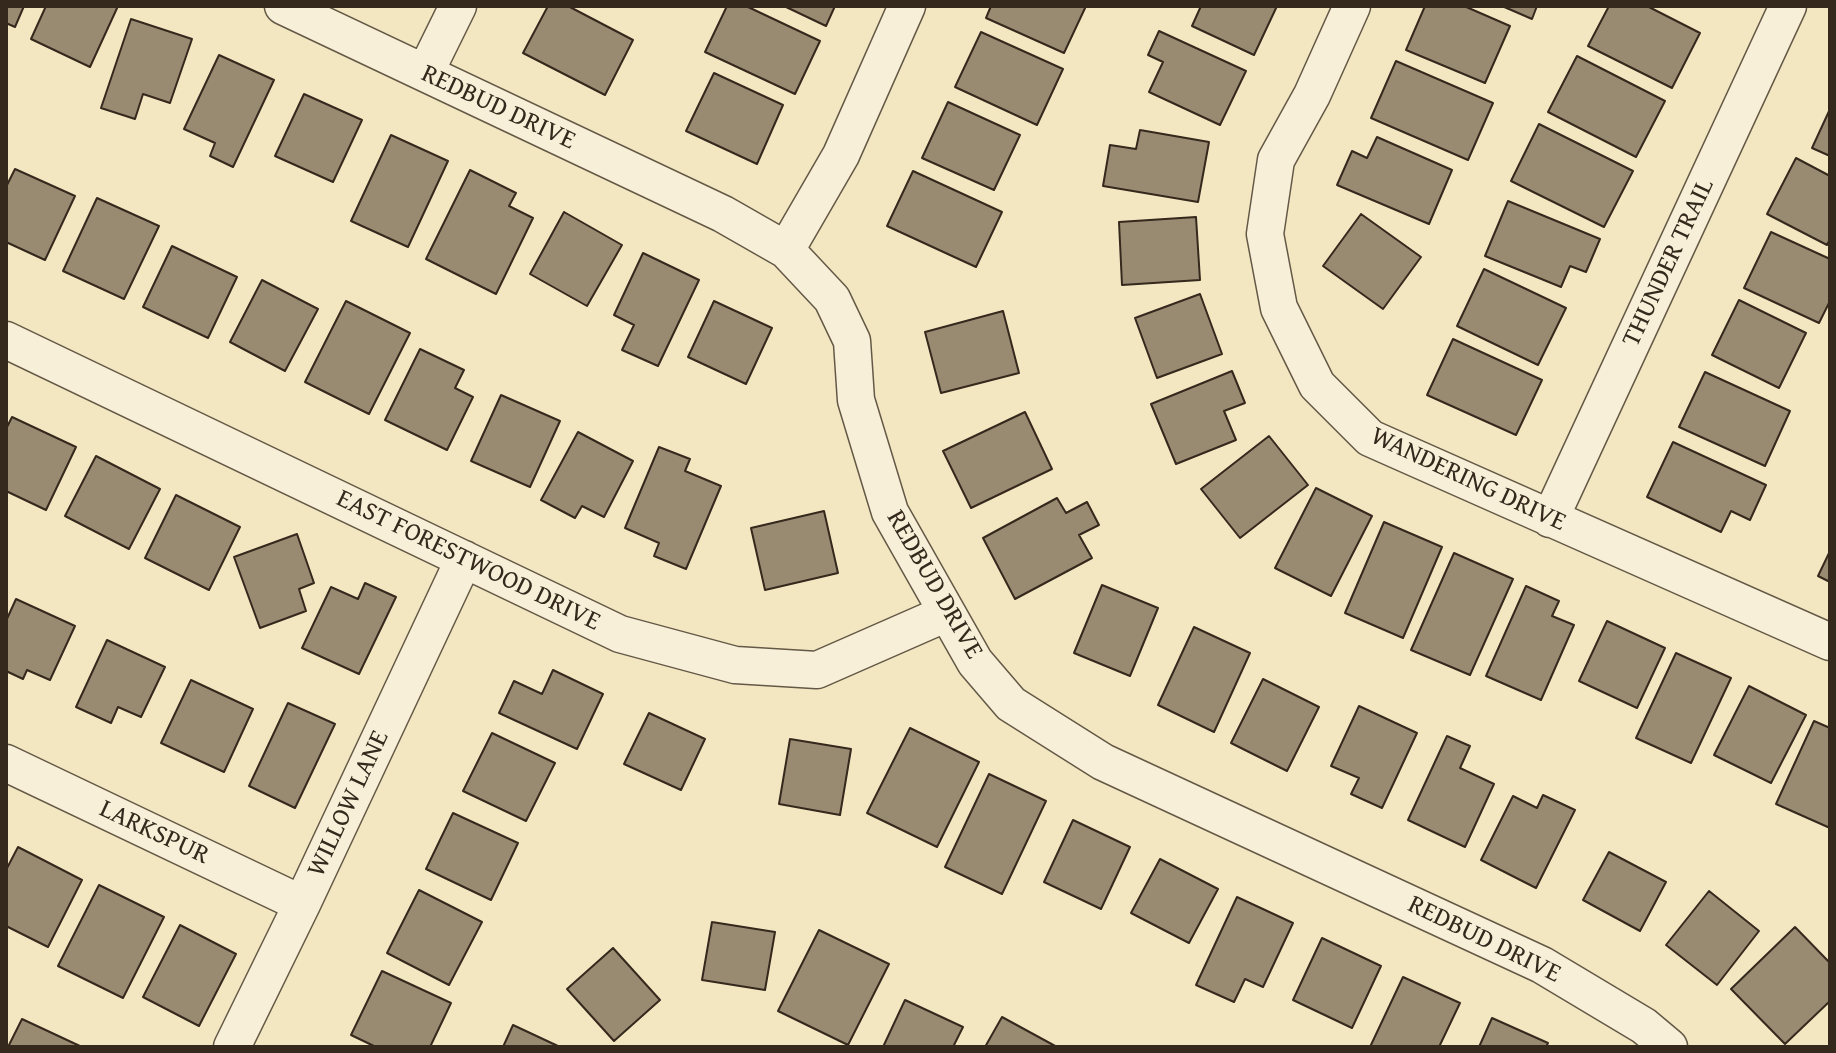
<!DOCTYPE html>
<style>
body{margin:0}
#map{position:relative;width:1836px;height:1053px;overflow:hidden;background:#f3e7c2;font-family:"Gentium Book Plus",serif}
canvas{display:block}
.frame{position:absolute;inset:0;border:8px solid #35281c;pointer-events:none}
</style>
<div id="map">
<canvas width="1836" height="1053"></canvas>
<div class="frame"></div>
</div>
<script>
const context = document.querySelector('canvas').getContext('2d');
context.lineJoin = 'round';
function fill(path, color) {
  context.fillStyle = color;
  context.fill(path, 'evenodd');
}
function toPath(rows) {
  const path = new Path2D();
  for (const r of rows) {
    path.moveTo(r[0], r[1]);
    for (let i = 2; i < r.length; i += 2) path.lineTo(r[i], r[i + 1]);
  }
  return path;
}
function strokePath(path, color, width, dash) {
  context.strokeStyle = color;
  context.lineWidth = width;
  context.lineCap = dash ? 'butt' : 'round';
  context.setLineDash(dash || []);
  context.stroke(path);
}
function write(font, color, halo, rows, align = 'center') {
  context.font = font + ' "Gentium Book Plus",serif';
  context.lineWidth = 6;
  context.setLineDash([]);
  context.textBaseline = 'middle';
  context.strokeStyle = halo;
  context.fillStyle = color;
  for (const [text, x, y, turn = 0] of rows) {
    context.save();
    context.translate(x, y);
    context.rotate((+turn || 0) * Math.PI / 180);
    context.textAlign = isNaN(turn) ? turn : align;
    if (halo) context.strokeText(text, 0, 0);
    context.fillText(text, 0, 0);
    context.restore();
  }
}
const building = toPath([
 [6,6,24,6,15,27,6,23,6,6],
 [46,6,118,6,90,67,31,39,46,6],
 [548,6,568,6,633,40,605,95,523,53,548,6],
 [727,6,746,6,820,41,795,94,705,52,727,6],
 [784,6,835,6,826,26,784,6],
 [991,6,1086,6,1064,53,986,18,991,6],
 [1201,6,1277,6,1254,55,1192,26,1201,6],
 [1425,6,1464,6,1510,26,1485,83,1406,50,1425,6],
 [1502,6,1537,6,1532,19,1502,6],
 [1609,6,1647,6,1700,33,1672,88,1588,46,1609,6],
 [131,19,192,39,170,103,143,94,135,119,101,108,131,19],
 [1159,31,1246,71,1220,125,1149,92,1163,62,1148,55,1159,31],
 [981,32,1063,69,1037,125,955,87,981,32],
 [219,55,274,80,233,167,210,156,215,143,184,129,219,55],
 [1577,56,1665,101,1636,157,1548,112,1577,56],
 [1396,61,1493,103,1468,160,1371,118,1396,61],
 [714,73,783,105,757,164,686,131,714,73],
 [304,94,362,120,333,182,275,156,304,94],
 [948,102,1020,135,994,190,922,158,948,102],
 [1830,109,1830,156,1812,148,1830,109],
 [1539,124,1633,171,1604,227,1511,181,1539,124],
 [1140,130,1209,142,1198,202,1103,186,1110,145,1136,149,1140,130],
 [391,135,448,161,408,247,351,221,391,135],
 [1377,137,1452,170,1429,224,1337,185,1352,151,1367,158,1377,137],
 [1796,158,1830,176,1830,239,1827,245,1767,214,1796,158],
 [15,169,75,196,45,260,6,242,6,187,15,169],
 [470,170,516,193,509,206,533,218,496,294,426,259,470,170],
 [913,171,1002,212,976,267,887,226,913,171],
 [97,198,159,226,124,299,63,271,97,198],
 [1508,201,1600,239,1586,272,1570,266,1561,287,1485,256,1508,201],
 [564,212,622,245,587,306,530,274,564,212],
 [1361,214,1421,257,1383,309,1323,266,1361,214],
 [1196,217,1200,280,1122,285,1119,222,1196,217],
 [1771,232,1830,259,1830,301,1819,323,1744,288,1771,232],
 [172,246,237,277,208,338,143,307,172,246],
 [643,253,699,280,658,366,622,350,634,325,614,315,643,253],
 [1484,269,1566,308,1538,365,1457,326,1484,269],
 [262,280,318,309,285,371,230,342,262,280],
 [1200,294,1222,354,1157,378,1135,318,1200,294],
 [1739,300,1806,333,1779,388,1712,355,1739,300],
 [346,301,410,333,369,414,305,382,346,301],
 [714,301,772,328,746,384,688,357,714,301],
 [1003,311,1019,373,941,393,925,332,1003,311],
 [1453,339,1542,380,1516,435,1427,395,1453,339],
 [420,349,464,370,455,388,473,397,447,450,385,420,420,349],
 [1232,371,1245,403,1224,411,1236,440,1176,464,1151,404,1232,371],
 [1705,372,1790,411,1765,466,1679,427,1705,372],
 [501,395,560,421,530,487,471,461,501,395],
 [1025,412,1052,469,971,508,943,451,1025,412],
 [12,417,76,447,46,510,6,491,6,429,12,417],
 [578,432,633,461,604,517,582,506,575,518,541,500,578,432],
 [1269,436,1308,485,1240,538,1201,489,1269,436],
 [1673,442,1766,485,1750,520,1731,511,1721,532,1647,497,1673,442],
 [659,447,690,459,685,471,721,486,686,569,654,556,659,543,625,528,659,447],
 [96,456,160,489,129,549,65,516,96,456],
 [1316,488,1372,516,1331,596,1275,568,1316,488],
 [176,495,240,527,209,590,145,558,176,495],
 [1057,498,1066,513,1087,502,1099,525,1079,535,1092,558,1015,599,983,538,1057,498],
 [824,511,838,573,765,590,751,528,824,511],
 [1384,522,1442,547,1403,638,1345,613,1384,522],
 [297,534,314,583,299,589,306,611,260,628,234,557,297,534],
 [1830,551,1830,582,1818,576,1830,551],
 [1454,553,1513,579,1470,675,1411,650,1454,553],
 [365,583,396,597,359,674,302,648,331,587,358,599,365,583],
 [1102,585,1158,608,1130,676,1074,653,1102,585],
 [1526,586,1559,601,1552,616,1574,625,1541,700,1486,676,1526,586],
 [16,599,75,626,50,680,27,670,23,679,6,671,6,621,16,599],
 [1607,621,1665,648,1637,708,1579,681,1607,621],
 [1194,627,1250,653,1214,732,1158,705,1194,627],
 [107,640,165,667,141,717,118,707,111,723,76,707,107,640],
 [1676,653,1731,678,1691,763,1636,738,1676,653],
 [553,670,603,694,577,749,499,713,514,681,542,694,553,670],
 [1263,679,1319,707,1287,771,1231,743,1263,679],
 [191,680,253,709,224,772,161,743,191,680],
 [1749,686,1806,715,1771,783,1714,755,1749,686],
 [288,703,335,724,295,808,249,786,288,703],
 [1359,706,1417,733,1382,808,1351,794,1359,778,1331,766,1359,706],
 [649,713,705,739,681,790,624,764,649,713],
 [1814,721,1830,728,1830,828,1776,804,1814,721],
 [910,728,979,762,937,847,867,813,910,728],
 [492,733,555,763,526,821,463,791,492,733],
 [1447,736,1470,746,1460,768,1494,784,1465,847,1408,820,1447,736],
 [790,739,851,749,840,815,779,804,790,739],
 [989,774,1046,801,1002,894,945,867,989,774],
 [1543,795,1575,810,1536,888,1481,860,1513,796,1537,808,1543,795],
 [453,813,518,843,491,900,426,869,453,813],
 [1073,820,1130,847,1101,909,1044,882,1073,820],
 [18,847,82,880,48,947,6,926,6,870,18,847],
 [1609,852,1666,882,1640,931,1583,900,1609,852],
 [1160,859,1218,889,1189,943,1131,913,1160,859],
 [99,885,164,917,123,998,58,966,99,885],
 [419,890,482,922,449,985,387,953,419,890],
 [1709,891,1759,931,1717,985,1666,945,1709,891],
 [1237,897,1293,923,1263,987,1245,979,1234,1002,1196,985,1237,897],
 [712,922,775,932,765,990,702,980,712,922],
 [180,925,236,954,199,1026,143,997,180,925],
 [1795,927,1830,963,1830,1001,1785,1044,1731,989,1795,927],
 [819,930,889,964,848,1045,778,1011,819,930],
 [1322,938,1381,966,1352,1028,1293,1000,1322,938],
 [613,948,660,1000,614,1041,567,989,613,948],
 [382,971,451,1003,430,1047,376,1047,351,1035,382,971],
 [1403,977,1460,1003,1439,1047,1370,1047,1403,977],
 [905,1000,963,1027,953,1047,883,1047,905,1000],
 [1002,1017,1057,1047,985,1047,1002,1017],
 [1492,1018,1548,1043,1546,1047,1479,1047,1492,1018],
 [22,1019,82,1047,8,1047,22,1019],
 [513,1025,560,1047,503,1047,513,1025]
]);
fill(building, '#988b72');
strokePath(building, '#35281c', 2);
const street = toPath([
 [283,6,723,214,786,250,832,299,852,341,856,400,890,512,975,662,1011,704,1103,762,1542,965,1644,1026,1669,1047],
 [1352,6,1312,95,1276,160,1265,234,1279,308,1317,385,1370,438,1830,642],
 [425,73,458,6],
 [786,250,841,155,907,6],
 [6,340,620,634,735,665,817,670,947,613],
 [1550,519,1788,6],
 [6,763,302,904],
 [232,1047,302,904,464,559]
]);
strokePath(street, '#645846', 39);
strokePath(street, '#f7efd7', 36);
write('26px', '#35281c', '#f7efd7', [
 ["REDBUD DRIVE",498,108,25],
 ["THUNDER TRAIL",1669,263,-65],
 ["WANDERING DRIVE",1468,480,25],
 ["EAST FORESTWOOD DRIVE",468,561,26],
 ["REDBUD DRIVE",934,585,60],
 ["WILLOW LANE",349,804,-65],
 ["LARKSPUR",154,833,25],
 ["REDBUD DRIVE",1484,940,26]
]);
</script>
